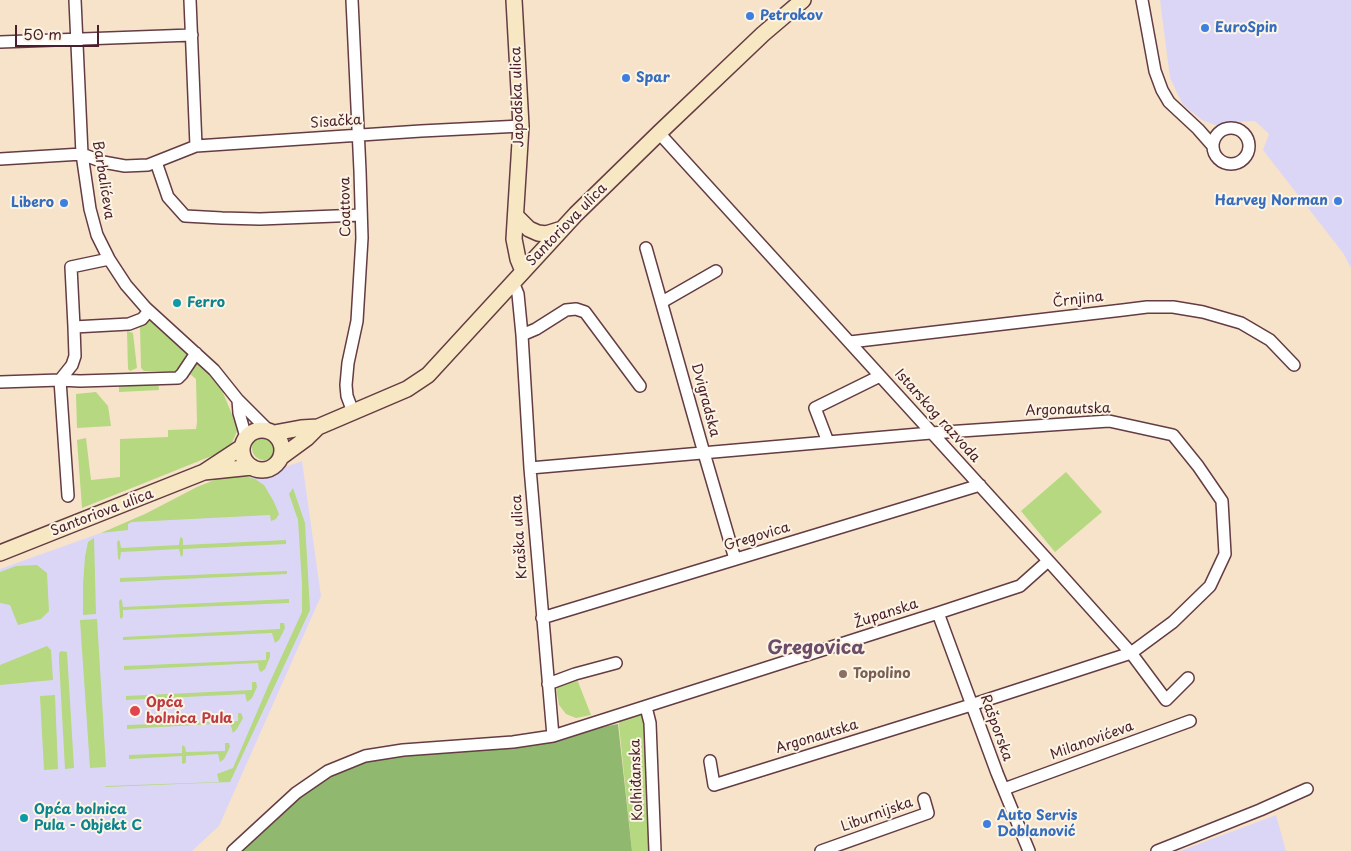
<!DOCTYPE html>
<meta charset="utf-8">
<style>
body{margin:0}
#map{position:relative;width:1351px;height:851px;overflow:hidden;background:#f7e3ca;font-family:"Playpen Sans",sans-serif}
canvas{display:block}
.scale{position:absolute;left:15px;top:25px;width:84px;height:22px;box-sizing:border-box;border:2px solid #4a1f2b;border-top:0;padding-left:6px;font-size:15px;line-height:18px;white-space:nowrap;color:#4a1f2b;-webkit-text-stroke:4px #fcf5e5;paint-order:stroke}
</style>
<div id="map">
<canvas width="1351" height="851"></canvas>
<div class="scale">50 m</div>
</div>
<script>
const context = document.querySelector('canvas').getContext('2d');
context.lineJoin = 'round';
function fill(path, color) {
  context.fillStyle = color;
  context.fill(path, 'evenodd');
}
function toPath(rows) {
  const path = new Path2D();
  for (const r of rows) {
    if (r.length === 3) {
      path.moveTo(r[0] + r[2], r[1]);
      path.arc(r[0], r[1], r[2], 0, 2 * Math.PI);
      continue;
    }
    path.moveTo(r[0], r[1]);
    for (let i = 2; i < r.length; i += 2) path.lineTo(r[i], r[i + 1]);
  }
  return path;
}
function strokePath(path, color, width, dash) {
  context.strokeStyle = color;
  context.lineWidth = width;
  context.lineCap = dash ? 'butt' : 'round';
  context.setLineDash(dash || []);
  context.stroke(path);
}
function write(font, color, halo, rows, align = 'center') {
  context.font = font + ' "Playpen Sans",sans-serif';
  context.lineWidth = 4;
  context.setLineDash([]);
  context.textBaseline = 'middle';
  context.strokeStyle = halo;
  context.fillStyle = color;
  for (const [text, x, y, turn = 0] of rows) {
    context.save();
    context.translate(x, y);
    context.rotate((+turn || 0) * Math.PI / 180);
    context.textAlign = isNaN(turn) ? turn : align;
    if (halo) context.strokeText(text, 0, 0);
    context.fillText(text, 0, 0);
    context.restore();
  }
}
fill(toPath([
 [1160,0,1351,0,1351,268,1343,253,1263,150,1269,134,1255,121,1233,122,1221,127,1202,120,1183,105,1170,78],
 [302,461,321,596,219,826,192,851,0,851,0,569],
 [1276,815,1286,851,1180,851]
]), '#dcd6f6');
fill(toPath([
 [154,317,194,353,182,371,144,371,141,368,140,327,145,325],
 [127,331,133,333,137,368,130,371,128,369],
 [199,358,214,371,238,429,231,445,214,455,82,508,77,440,86,438,91,480,120,477,120,439,168,437,168,430,196,429,197,422,196,379,190,374],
 [158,381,159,390,119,392,119,383],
 [96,392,108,406,111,426,77,428,76,394],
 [264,448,12],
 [1066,472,1102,512,1055,552,1021,511],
 [240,474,255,479,264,485,274,502,279,514,276,519,271,521,270,515,132,522,128,524,128,530,101,533,145,514,197,487,227,475],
 [293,488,305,523,310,610,230,782,105,787,106,786,219,782,217,774,233,768,269,684,302,612,302,584,298,520,289,494],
 [181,537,183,539,183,545,286,540,286,544,183,549,183,555,181,557,179,549,121,552,120,559,119,560,118,558,117,542,119,540,120,542,121,548,179,545,180,538],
 [94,538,96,614,83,615,83,584,85,557,88,542],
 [37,565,47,573,49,611,41,619,18,625,10,605,0,603,0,572,16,566],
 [287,571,287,574,120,582,120,578],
 [121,599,122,601,123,607,289,599,289,603,123,610,123,617,121,619,120,617,119,601],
 [97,619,106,767,90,768,80,620],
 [280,623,284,623,285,628,279,640,275,643,272,633,123,640,123,637,280,629],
 [47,646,51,650,53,680,0,685,0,665],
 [61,651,67,652,74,768,65,769,59,660,59,653],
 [266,652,270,652,270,657,265,669,261,672,259,670,258,663,124,670,124,666,266,660],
 [575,674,591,715,576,718,566,714,559,705,555,682],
 [252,682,256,682,257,687,252,698,247,702,245,694,126,700,126,696,252,690],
 [55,695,58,769,44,770,40,696],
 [646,707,653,851,632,851,618,716],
 [238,713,241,713,243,718,237,729,233,733,230,723,127,729,127,725,238,721],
 [225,743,229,743,230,747,224,759,220,762,218,754,186,756,186,762,184,764,182,763,182,756,129,759,129,755,182,753,182,747,183,745,185,747,186,752,225,751]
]), '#b5d880');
fill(toPath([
 [618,724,632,851,234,851,296,793,365,756,543,738]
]), '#90b86e');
const street = toPath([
 [75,0,82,154,90,209,97,235,109,259,126,285,146,308,214,370,238,400,268,430],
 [190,0,196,146],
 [352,0,360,171,362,238,357,321,348,363,346,385,347,396,353,412],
 [1142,0,1155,71,1162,90,1169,102,1198,129,1213,146],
 [0,42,192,35],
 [1231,146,18],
 [659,133,1054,567,1131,653,1166,700,1188,678],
 [0,159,82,154,103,162,125,166,148,165,196,146,421,131,521,126],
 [156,162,168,197,185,216,222,218,260,219,361,215],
 [646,248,704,453,735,559],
 [109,259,71,267,74,327,129,324,142,319,149,311],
 [513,282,518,294,522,335,530,468,553,736],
 [662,302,716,271],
 [522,335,536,329,566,310,576,309,585,312,640,386],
 [850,342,1123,310,1147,307,1173,307,1203,312,1241,323,1270,340,1294,365],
 [60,380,80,381,178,378,182,374,196,353],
 [60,380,72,365,75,356,74,327],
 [0,382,60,380,68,496],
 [238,400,239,413,246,437],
 [828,442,815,408,880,376],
 [530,468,931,433,1109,421,1173,435,1198,466,1222,501,1225,554,1210,586,1173,622,1131,653,971,705,714,785,710,761],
 [938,613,997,773,1029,851],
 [542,618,980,485],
 [548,684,575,674,616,663],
 [646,707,650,723,655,851],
 [1004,789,1190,721],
 [233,851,296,793,328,771,365,756,403,750,513,742,553,736,938,613,1020,586,1048,561],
 [821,851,928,813,924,799],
 [1157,851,1260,810,1307,789]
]);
const secondary = toPath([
 [514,0,521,126,514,239,518,259,523,271],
 [516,216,529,229,538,233,546,234,562,229],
 [262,450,20],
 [274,433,301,428,318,427,407,389,428,375,576,214,659,133,763,34,803,0],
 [281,457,307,438,318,427],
 [204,472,252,467],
 [0,553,204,472,242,447]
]);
strokePath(street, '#643c43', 14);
strokePath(secondary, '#643c43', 18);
strokePath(street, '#fff', 11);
strokePath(secondary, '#f7e8c3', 15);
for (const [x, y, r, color] of [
 [750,16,5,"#3f7fe0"],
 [1205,28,5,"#3f7fe0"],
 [626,78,5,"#3f7fe0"],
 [1338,201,5,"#3f7fe0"],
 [64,203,5,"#3f7fe0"],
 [177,303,5,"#0f9aa8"],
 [843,674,5,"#8d6e63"],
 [135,711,6,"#e0444e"],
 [24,818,5,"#0f9aa8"],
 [987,824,5,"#3f7fe0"]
]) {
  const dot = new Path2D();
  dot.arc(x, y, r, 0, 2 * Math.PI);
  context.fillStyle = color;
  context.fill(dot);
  strokePath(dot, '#fcf5e5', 2);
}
write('bold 14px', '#366cbe', '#fcf5e5', [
 ["Petrokov",760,16],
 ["EuroSpin",1215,28],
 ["Spar",636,78],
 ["Harvey Norman",1328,201,"right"],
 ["Libero",54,203,"right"],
 ["Auto Servis",997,816],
 ["Doblanović",997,832]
], 'left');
write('14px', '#4a1f2b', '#fcf5e5', [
 ["Japodska ulica",518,97,-92],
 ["Sisačka",336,122,-4],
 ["Barbalićeva",103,180,81],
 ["Coattova",346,207,-91],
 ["Santoriova ulica",567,225,-46],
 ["Črnjina",1078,300,-7],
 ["Dvigradska",705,400,75],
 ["Argonautska",1068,410,-2],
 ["Istarskog razvoda",937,416,48],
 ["Santoriova ulica",102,513,-21],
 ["Kraška ulica",520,537,-94],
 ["Gregovica",757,537,-17],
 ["Županska",886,614,-18],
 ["Rašporska",996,728,70],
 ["Argonautska",817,737,-17],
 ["Milanovićeva",1092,741,-20],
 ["Kolhiđanska",637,780,-92],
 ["Liburnijska",877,815,-20]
]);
write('bold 14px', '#0d838f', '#fcf5e5', [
 ["Ferro",187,303],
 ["Opća bolnica",34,810],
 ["Pula - Objekt C",34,826]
], 'left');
write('bold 14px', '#785e54', '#fcf5e5', [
 ["Topolino",853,674]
], 'left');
write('bold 14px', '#be3a42', '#fcf5e5', [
 ["Opća",146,703],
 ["bolnica Pula",146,719]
], 'left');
write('bold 19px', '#6d4c6a', '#fcf5e5', [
 ["Gregovica",816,649]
]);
</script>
